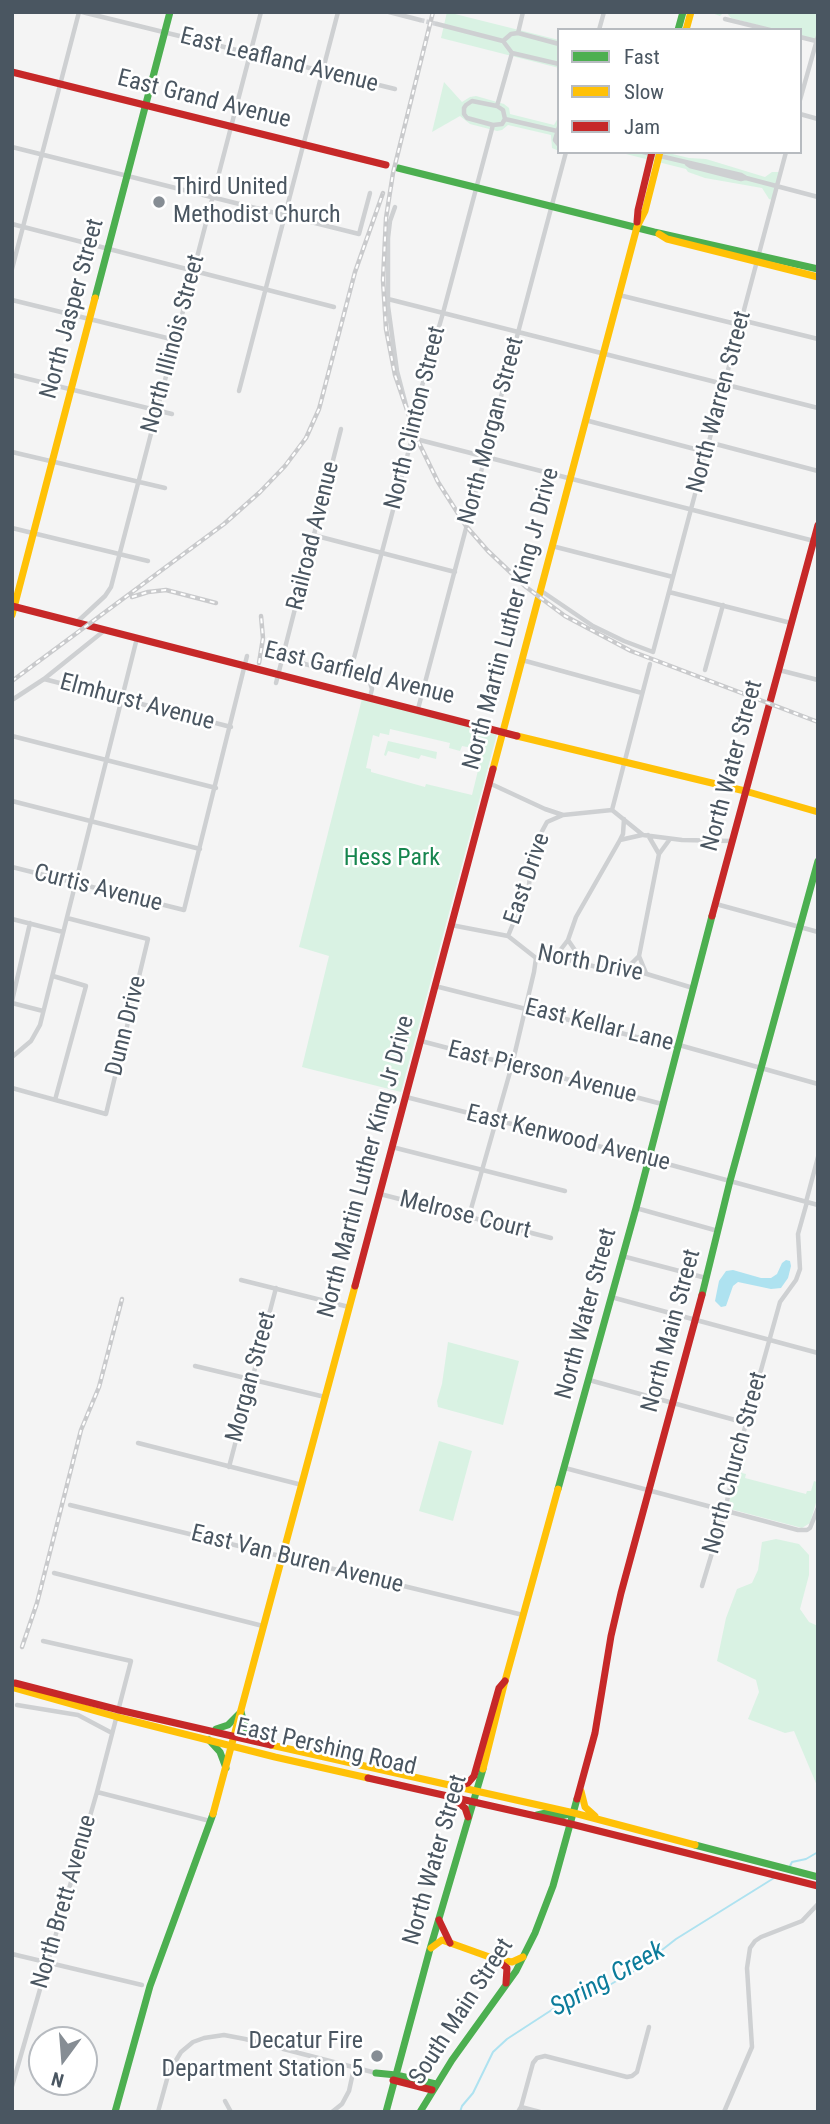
<!DOCTYPE html>
<style>
body{margin:0}
#map{position:relative;width:830px;height:2124px;overflow:hidden;background:#f4f4f4;font-family:"Roboto Condensed",sans-serif}
canvas{display:block}
.frame{position:absolute;inset:0;border:14px solid #4a5661;pointer-events:none}
.legend{position:absolute;left:557px;top:28px;width:245px;height:126px;box-sizing:border-box;background:#fff;border:2px solid #b7bbc0;margin:0;padding:9px 12px;list-style:none;font-size:21px;color:#4a5661}
.legend li{display:flex;align-items:center;gap:14px;height:35px}
.legend b{width:35px;border:2px solid #b7bbc0}
.north{position:absolute;left:28px;top:2026px;width:70px;height:70px;box-sizing:border-box;background:#fff;border:2px solid #b7bbc0;border-radius:50%;rotate:196deg;font-size:19px;font-weight:700;line-height:28px;text-align:center;color:#4a5661}
.north::after{content:'';display:block;margin:auto;width:24px;height:32px;background:#868d94;clip-path:polygon(50% 0,100% 100%,50% 72%,0 100%)}
</style>
<div id="map">
<canvas width="830" height="2124"></canvas>
<div class="frame"></div>
<ul class="legend">
<li><b style="height:9px;background:#4caf50"></b>Fast</li>
<li><b style="height:9px;background:#ffc107"></b>Slow</li>
<li><b style="height:9px;background:#c62828"></b>Jam</li>
</ul>
<div class="north">N</div>
</div>
<script>
const context = document.querySelector('canvas').getContext('2d');
context.lineJoin = 'round';
function fill(path, color) {
  context.fillStyle = color;
  context.fill(path, 'evenodd');
}
function toPath(rows) {
  const path = new Path2D();
  for (const r of rows) {
    path.moveTo(r[0], r[1]);
    for (let i = 2; i < r.length; i += 2) path.lineTo(r[i], r[i + 1]);
  }
  return path;
}
function strokePath(path, color, width, dash) {
  context.strokeStyle = color;
  context.lineWidth = width;
  context.lineCap = dash ? 'butt' : 'round';
  context.setLineDash(dash || []);
  context.stroke(path);
}
function write(font, color, halo, rows, align = 'center') {
  context.font = font + ' "Roboto Condensed",sans-serif';
  context.lineWidth = 5;
  context.setLineDash([]);
  context.textBaseline = 'middle';
  context.strokeStyle = halo;
  context.fillStyle = color;
  for (const [text, x, y, turn = 0] of rows) {
    context.save();
    context.translate(x, y);
    context.rotate((+turn || 0) * Math.PI / 180);
    context.textAlign = isNaN(turn) ? turn : align;
    if (halo) context.strokeText(text, 0, 0);
    context.fillText(text, 0, 0);
    context.restore();
  }
}
fill(toPath([
 [447,12,559,40,559,68,441,38],
 [818,12,818,27,815,39,800,36,800,30,776,30,731,18,727,13,723,13,720,16,712,13],
 [444,82,462,102,470,97,476,96,504,104,509,108,510,114,554,125,559,116,559,151,552,148,551,135,508,125,502,130,497,131,470,124,460,116,432,132],
 [618,152,664,152,689,158,706,159,765,177,772,172,779,172,772,200,769,199,762,188,705,178,688,172,686,169],
 [362,699,497,734,401,1092,302,1067,329,956,299,947],
 [390,729,450,743,449,748,460,751,462,746,483,750,472,795,426,784,425,787,371,772,371,769,366,768,373,735,379,737,380,733,389,735],
 [388,741,437,752,436,759,421,755,419,759,388,751,386,756,384,755],
 [448,1342,519,1361,503,1425,438,1407,437,1401,442,1384],
 [439,1441,472,1451,453,1521,419,1511],
 [745,1463,742,1473,746,1474,745,1478,806,1494,807,1491,811,1491,814,1481,817,1482,818,1496,810,1523,802,1528,730,1509,728,1507,738,1466],
 [776,1539,799,1544,809,1555,809,1575,800,1609,809,1622,818,1626,818,1788,794,1731,785,1733,748,1719,759,1692,756,1680,717,1661,726,1618,737,1589,752,1583,758,1570,762,1542]
]), '#d9f2e3');
fill(toPath([
 [786,1260,790,1261,791,1266,788,1278,781,1288,771,1289,738,1282,733,1286,726,1306,721,1307,715,1301,719,1281,726,1271,733,1270,761,1278,771,1278,777,1274,782,1263]
]), '#aee2f0');
strokePath(toPath([
 [790,1866,792,1862,806,1859,818,1852],
 [460,2112,462,2106,473,2093,493,2052,507,2039,567,2000,606,1987,639,1968,676,1939,774,1878]
]), '#aee2f0', 2);
strokePath(toPath([
 [420,20,437,24]
]), '#d2d4d7', 4.5, [4.5, 2]);
strokePath(toPath([
 [82,12,395,89],
 [389,12,420,20],
 [725,19,770,30],
 [437,24,503,41,512,53,559,64],
 [599,30,604,12],
 [518,33,523,12],
 [800,37,816,41],
 [503,41,511,34,518,33,559,44],
 [800,100,818,36],
 [497,106,512,53],
 [800,114,818,119],
 [505,119,503,110,497,106,472,101,466,105,464,108,464,114,467,118,493,125,502,124,505,119,557,131],
 [559,127,555,140,559,145],
 [12,147,359,234,370,193],
 [643,152,741,175,746,178,818,197],
 [687,164,690,166,741,179,745,178],
 [395,207,390,221,388,238,388,306,397,371,407,409,412,418],
 [12,224,334,307],
 [12,269,79,12],
 [619,295,740,325],
 [388,299,818,408],
 [12,300,175,340],
 [741,320,818,339],
 [12,375,172,414],
 [239,391,338,12],
 [585,420,706,452],
 [412,438,818,542],
 [708,442,818,471],
 [12,452,165,488],
 [12,528,148,561],
 [313,535,455,572],
 [552,546,673,577],
 [540,590,593,626,624,641,653,652,786,152],
 [669,592,791,623],
 [77,622,105,596,111,587,261,12],
 [282,658,343,674,350,673],
 [522,660,642,693],
 [705,670,723,605],
 [779,670,818,680],
 [44,679,231,727],
 [276,683,341,429],
 [370,697,372,689,369,679,366,675,350,673,412,438,411,424,443,313,493,125],
 [12,700,44,679,105,630],
 [418,709,566,152],
 [12,736,216,788],
 [489,783,545,809,563,815,612,810,643,835,682,840,733,841],
 [12,801,200,849],
 [612,810,650,664],
 [648,835,659,854],
 [620,840,642,835],
 [12,867,184,910,247,656],
 [716,904,818,932],
 [12,919,63,932],
 [451,925,508,936,536,958,560,958,605,969,614,970,627,968,693,988],
 [508,936,529,885,533,848,547,822,563,815],
 [568,940,583,962],
 [639,956,646,973],
 [555,957,568,940,576,917,620,840,623,834,624,819],
 [627,968,639,956,659,854,670,839],
 [53,976,86,986,55,1100],
 [435,986,672,1046,679,1045,818,1084],
 [12,1001,30,923],
 [12,1003,43,1011],
 [421,1041,662,1104],
 [12,1057,31,1041,40,1025,137,638],
 [12,1088,106,1114,148,939,67,918],
 [406,1097,649,1159,818,1205],
 [392,1147,565,1191],
 [380,1194,551,1238],
 [806,1202,818,1157],
 [636,1208,718,1231],
 [469,1216,512,1065,534,972,536,958],
 [622,1256,706,1278],
 [241,1280,349,1307],
 [611,1297,818,1353],
 [195,1366,325,1397],
 [589,1380,746,1423],
 [138,1443,302,1485],
 [229,1467,276,1288],
 [565,1468,798,1530,807,1530,810,1528,818,1508],
 [70,1505,523,1615],
 [54,1573,263,1626],
 [702,1586,725,1510,737,1456,780,1302,796,1280,800,1269,798,1234,807,1202],
 [17,1705,78,1715,112,1733],
 [97,1792,210,1821],
 [12,1954,142,1985],
 [12,2086,97,1792,131,1661,43,1641],
 [225,2101,231,2112],
 [521,2107,540,2112],
 [158,2112,169,2072,181,2052,193,2042,204,2038,224,2035,245,2039,376,2073],
 [332,2112,342,2104,349,2091,354,2068],
 [518,2112,521,2107,533,2063,537,2058,545,2056,627,2077,632,2076,637,2072,649,2027],
 [724,2112,752,2047,747,1968,750,1948,755,1941,761,1937,802,1921,818,1904]
]), '#ced0d2', 4.5);
strokePath(toPath([
 [678,30,683,12],
 [398,168,654,232,818,269],
 [95,298,170,12],
 [702,1295,730,1181,818,861],
 [558,1489,636,1208,712,916],
 [241,1712,246,1730,256,1741],
 [216,1729,228,1725,241,1712],
 [209,1740,220,1752,226,1768],
 [537,1815,546,1813,561,1816,569,1814],
 [695,1845,818,1877],
 [376,2073,396,2075,436,2084],
 [115,2112,150,1986,213,1814],
 [386,2112,430,1949,483,1769],
 [420,2112,452,2060,516,1971,535,1933,553,1886,577,1799]
]), '#4caf50', 7);
strokePath(toPath([
 [686,30,691,12],
 [659,234,667,239,818,277],
 [12,615,95,298],
 [517,736,745,791,818,812],
 [493,769,637,227,645,211,660,152],
 [14,1688,117,1717,275,1757,368,1778],
 [271,1745,574,1813,695,1845],
 [483,1769,505,1681,558,1489],
 [581,1791,585,1807,595,1816],
 [213,1814,355,1286],
 [431,1948,442,1940,495,1959,512,1962,523,1957]
]), '#ffc107', 7);
strokePath(toPath([
 [12,72,386,165],
 [637,222,638,210,652,152],
 [12,606,517,736],
 [712,916,818,525],
 [355,1286,493,769],
 [15,1683,119,1710,271,1745],
 [368,1778,571,1824,818,1886],
 [460,1785,468,1783,474,1776,499,1688,505,1681],
 [452,1798,465,1808,468,1817],
 [577,1799,595,1733,611,1636,621,1593,702,1295],
 [439,1920,450,1943],
 [498,1961,507,1968,506,1983],
 [393,2080,432,2090]
]), '#c62828', 7);
const rail = toPath([
 [433,12,393,173,386,218,383,280,386,329,395,375,417,439,438,482,466,526,488,551,526,587,565,616,631,651,818,722],
 [132,597,148,592,166,590,216,603],
 [259,663,263,638,261,616],
 [12,681,224,524,260,492,285,466,306,438,319,409,355,272,383,193],
 [22,1647,37,1603,81,1430,99,1387,122,1299]
]);
strokePath(rail, '#c9cacc', 4.5);
strokePath(rail, '#fff', 2, [5]);
for (const [x, y, r, color] of [
 [159,202,7,"#868d94"],
 [377,2056,7,"#868d94"]
]) {
  const dot = new Path2D();
  dot.arc(x, y, r, 0, 2 * Math.PI);
  context.fillStyle = color;
  context.fill(dot);
  strokePath(dot, '#fff', 2.5);
}
write('24px', '#4a5661', '#fff', [
 ["East Leafland Avenue",279,61,14],
 ["East Grand Avenue",204,100,14],
 ["North Jasper Street",73,309,-75],
 ["North Illinois Street",174,344,-75],
 ["North Warren Street",720,402,-75],
 ["North Clinton Street",416,418,-76],
 ["North Morgan Street",492,431,-75],
 ["Railroad Avenue",314,536,-76],
 ["North Martin Luther King Jr Drive",512,619,-75],
 ["East Garfield Avenue",359,674,14],
 ["Elmhurst Avenue",137,703,15],
 ["North Water Street",733,766,-75],
 ["East Drive",528,879,-71],
 ["Curtis Avenue",98,889,14],
 ["North Drive",590,964,11],
 ["Dunn Drive",127,1026,-76],
 ["East Kellar Lane",599,1026,14],
 ["East Pierson Avenue",542,1073,14],
 ["East Kenwood Avenue",568,1139,14],
 ["North Martin Luther King Jr Drive",367,1167,-75],
 ["Melrose Court",465,1216,14],
 ["North Water Street",587,1314,-75],
 ["North Main Street",672,1331,-75],
 ["Morgan Street",252,1377,-75],
 ["North Church Street",736,1463,-75],
 ["East Van Buren Avenue",297,1560,14],
 ["East Pershing Road",326,1748,13],
 ["North Water Street",436,1860,-74],
 ["North Brett Avenue",65,1902,-74],
 ["South Main Street",462,2012,-57]
]);
write('24px', '#4a5661', '#fff', [
 ["Third United",173,188],
 ["Methodist Church",173,216],
 ["Decatur Fire",363,2042,"right"],
 ["Department Station 5",363,2070,"right"]
], 'left');
write('24px', '#17864f', '#fff', [
 ["Hess Park",392,859]
]);
write('italic 26px', '#0c7c9b', '#fff', [
 ["Spring Creek",608,1980,-29]
]);
</script>
